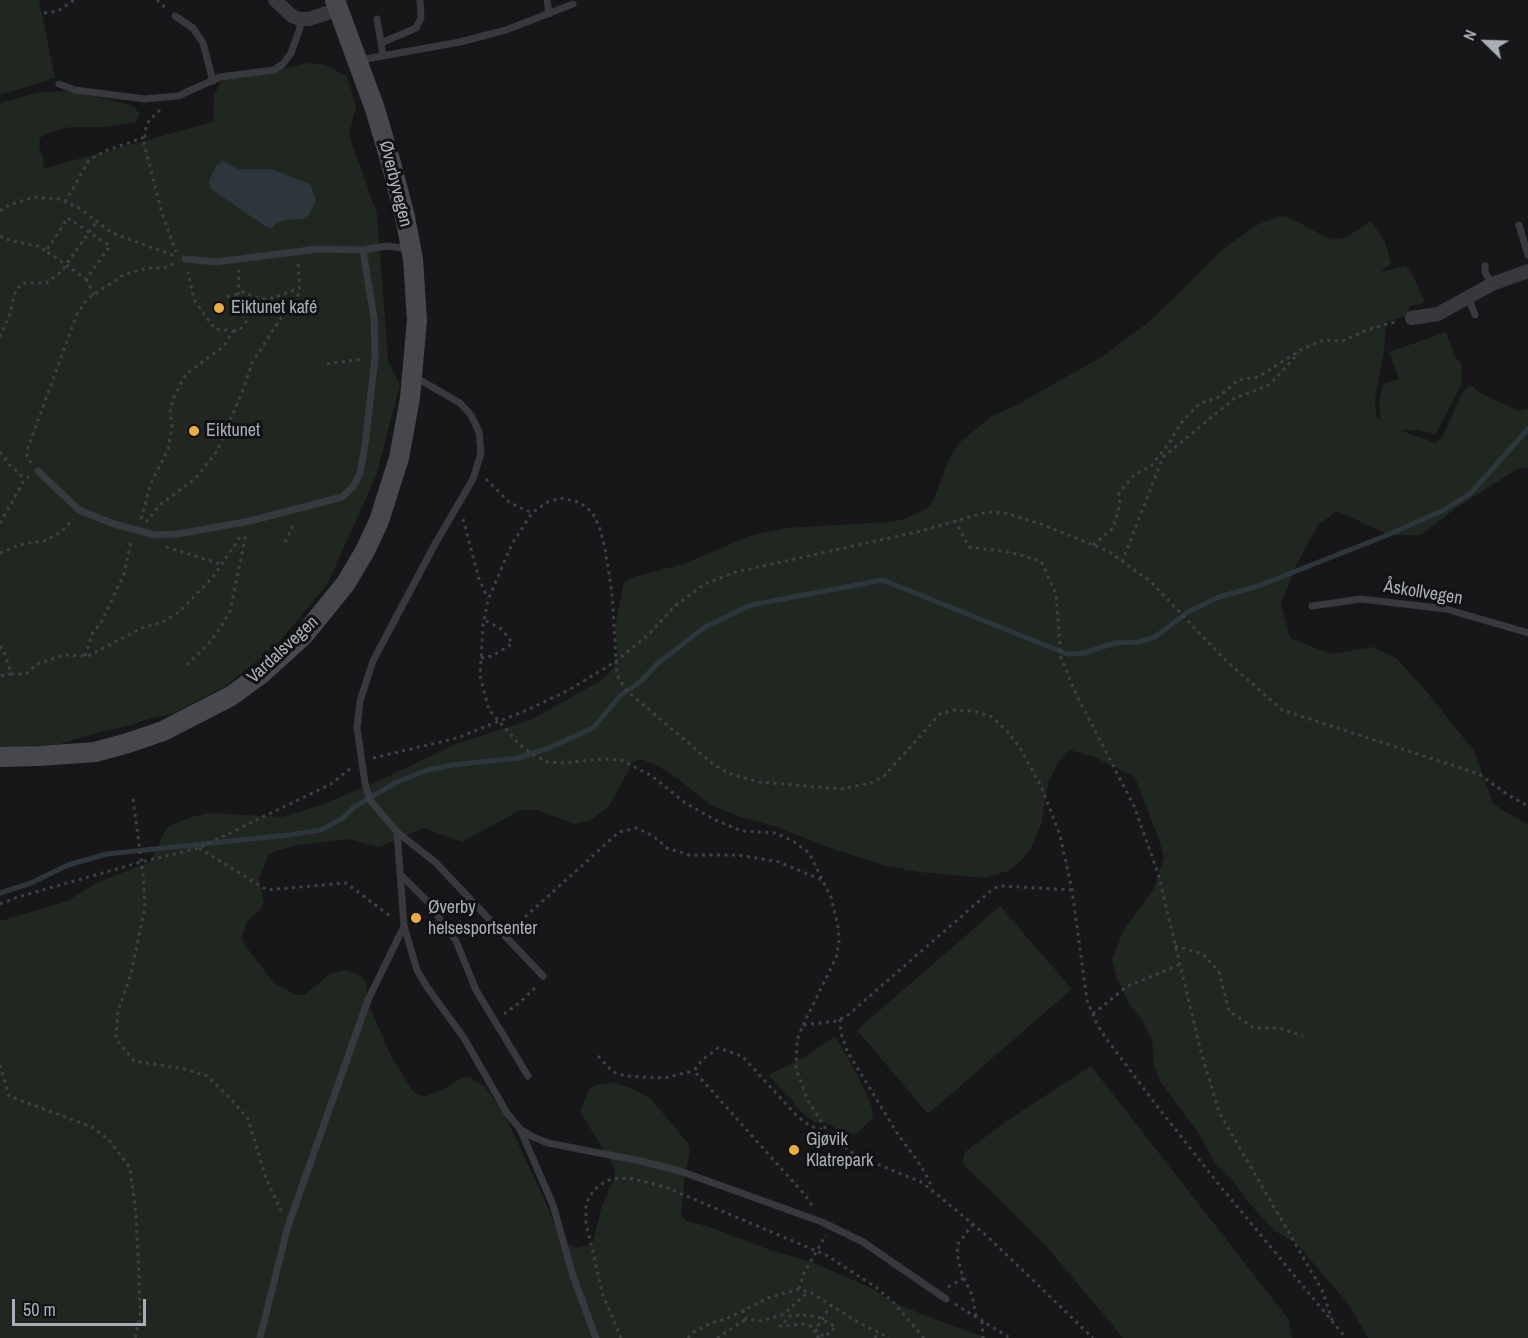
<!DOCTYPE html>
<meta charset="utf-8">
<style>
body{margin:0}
#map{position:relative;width:1528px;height:1338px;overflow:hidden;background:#171719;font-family:"Archivo Narrow",sans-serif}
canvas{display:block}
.north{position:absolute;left:1456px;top:12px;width:60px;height:60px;-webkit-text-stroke:4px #121214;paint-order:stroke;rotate:293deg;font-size:16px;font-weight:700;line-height:24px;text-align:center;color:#a9afb9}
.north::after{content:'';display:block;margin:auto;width:21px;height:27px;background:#a9afb9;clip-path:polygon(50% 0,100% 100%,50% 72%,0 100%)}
.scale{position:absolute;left:12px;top:1299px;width:134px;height:27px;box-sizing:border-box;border:3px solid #a9afb9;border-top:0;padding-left:8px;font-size:18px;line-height:21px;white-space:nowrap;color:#a9afb9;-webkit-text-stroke:4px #121214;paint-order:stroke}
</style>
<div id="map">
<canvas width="1528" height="1338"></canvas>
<div class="north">N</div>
<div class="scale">50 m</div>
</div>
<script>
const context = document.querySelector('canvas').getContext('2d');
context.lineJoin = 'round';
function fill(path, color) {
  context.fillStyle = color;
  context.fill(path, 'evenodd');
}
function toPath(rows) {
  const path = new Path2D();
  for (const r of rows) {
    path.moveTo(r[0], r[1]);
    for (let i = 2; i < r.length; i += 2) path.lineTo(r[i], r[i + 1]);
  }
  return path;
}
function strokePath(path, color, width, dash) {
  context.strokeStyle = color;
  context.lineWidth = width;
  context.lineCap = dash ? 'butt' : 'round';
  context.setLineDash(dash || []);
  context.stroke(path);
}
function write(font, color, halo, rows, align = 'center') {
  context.font = font + ' "Archivo Narrow",sans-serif';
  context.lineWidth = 6;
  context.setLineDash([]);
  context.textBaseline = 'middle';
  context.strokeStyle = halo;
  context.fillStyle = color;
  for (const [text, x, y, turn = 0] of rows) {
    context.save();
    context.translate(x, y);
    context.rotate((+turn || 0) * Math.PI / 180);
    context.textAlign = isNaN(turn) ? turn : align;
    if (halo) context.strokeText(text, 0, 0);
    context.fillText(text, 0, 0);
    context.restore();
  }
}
fill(toPath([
 [0,0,39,0,55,78,0,95],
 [309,63,325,65,347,76,356,107,349,135,377,214,388,360,400,385,376,476,327,585,274,648,224,687,172,714,145,720,132,725,100,732,60,744,0,748,0,103,40,92,64,91,104,98,135,107,139,114,136,122,104,127,71,127,47,133,40,138,39,146,44,162,42,169,213,122,214,96,221,81,228,78,252,72,285,68],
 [1280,216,1288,217,1331,240,1347,237,1371,221,1385,242,1391,263,1381,272,1405,266,1411,272,1421,293,1425,302,1409,307,1410,315,1386,322,1384,352,1375,400,1376,416,1381,421,1379,404,1383,384,1399,379,1389,352,1446,332,1456,359,1461,362,1462,383,1436,434,1417,430,1399,430,1435,443,1442,438,1462,393,1470,385,1484,395,1519,411,1528,409,1528,468,1519,468,1456,508,1421,535,1389,535,1337,511,1318,525,1296,566,1281,604,1290,638,1331,654,1373,647,1397,659,1426,691,1474,751,1493,804,1528,825,1528,1338,1368,1338,1349,1305,1297,1244,1275,1231,1247,1201,1233,1181,1215,1163,1199,1134,1160,1081,1154,1065,1152,1040,1141,1018,1130,1006,1116,976,1112,960,1124,929,1153,890,1164,858,1160,842,1136,780,1131,775,1094,757,1070,750,1058,762,1048,784,1041,825,1031,848,1021,861,1008,871,984,878,919,872,886,866,833,849,771,825,740,817,709,804,677,778,656,765,641,759,633,762,610,805,591,820,575,824,537,810,520,810,462,842,424,828,379,847,347,839,298,845,275,851,268,856,259,879,264,903,260,910,247,921,242,936,244,944,274,983,296,995,304,995,330,974,345,970,361,976,366,982,370,1007,390,1054,412,1090,418,1095,426,1096,442,1090,463,1077,471,1078,485,1087,504,1113,546,1203,561,1241,576,1248,592,1245,602,1206,615,1176,615,1168,580,1112,589,1089,596,1085,612,1082,628,1087,650,1098,688,1143,690,1151,685,1175,681,1215,686,1221,707,1226,770,1250,809,1261,869,1287,897,1304,921,1314,987,1338,0,1338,0,921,68,901,96,883,150,862,164,833,169,826,192,817,208,813,282,817,321,805,374,783,456,744,533,719,605,678,615,666,618,658,615,626,624,582,630,578,683,564,753,535,786,528,887,522,904,519,926,509,932,503,950,457,959,443,992,416,1015,406,1103,356,1150,321,1223,249,1257,225],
 [1000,906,1072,989,928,1114,857,1030],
 [835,1036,859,1078,871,1105,873,1116,871,1120,855,1134,844,1133,827,1123,814,1122,797,1108,792,1100,768,1075,803,1058],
 [1091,1066,1289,1320,1292,1338,1123,1338,1047,1247,962,1163,965,1152,1008,1120]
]), '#1f2720');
fill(toPath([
 [223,161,238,169,271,169,310,184,316,200,309,215,302,219,285,220,277,223,271,229,265,226,211,189,209,181,216,166]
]), '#2d363d');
strokePath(toPath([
 [0,893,31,883,68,865,107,854,289,835,321,830,343,818,354,807,397,782,428,770,453,765,518,758,549,748,594,727,620,696,641,681,658,663,705,627,751,605,883,580,1067,654,1084,653,1115,643,1139,642,1155,637,1188,612,1219,597,1258,586,1390,534,1444,510,1471,493,1528,429]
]), '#2d363d', 5);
strokePath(toPath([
 [157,0,167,9],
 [44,13,58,11,74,0],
 [160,110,150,119,146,127,144,144,162,213,176,252],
 [65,202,89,160,105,151,145,137],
 [0,211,9,205,34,197,59,199,79,208,112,233,175,256],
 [68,218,110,246,86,279,46,251,68,218],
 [0,236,11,241,39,246,46,251],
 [86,279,94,295],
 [227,297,243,292,261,299,273,298,299,288],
 [233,331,239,330,246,322,238,298,239,270],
 [0,337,10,314,14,295,18,288,23,283,46,283,61,272,97,221],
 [327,364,364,359],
 [0,452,10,465,25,479],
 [31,463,26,453,77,314,87,299,125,274,149,268,164,268,176,263],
 [486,479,510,503,532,513],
 [141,519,151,483,168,449,172,427,170,409,174,397,186,374,224,346,233,331,215,329,194,300,188,272],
 [463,519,479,579,488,598],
 [955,520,969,547,1009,552,1041,561,1056,594,1061,658,1076,694,1134,806,1158,873,1201,1052,1219,1112,1322,1290,1332,1320],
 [146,522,161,504,196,478,217,451,243,390,252,363,281,318,293,308,300,290,298,263],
 [0,523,25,479,29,477],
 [285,542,295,522],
 [1093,545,1113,528,1120,504,1119,493,1134,475,1151,466,1169,443,1184,419,1200,403,1217,398,1238,380,1258,377,1302,349,1323,340,1342,341,1370,329,1398,321],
 [166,547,221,564],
 [0,553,19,545,47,540,61,532,73,519],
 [1122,562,1163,457,1235,398,1269,385,1299,353],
 [0,646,5,654,11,674,0,676],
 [85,656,93,632,101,623,124,574,131,541],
 [481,658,492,656,512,644,509,638,500,628,484,620],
 [187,665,209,643,221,627,230,611,246,534],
 [11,674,26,674,37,664,64,655,88,656,142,628,165,621,179,612,213,577,242,534],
 [373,758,457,738,527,710,567,691,615,662,648,635,676,605,705,584,736,572,921,531,987,512,1005,513,1041,524,1108,551,1151,582,1223,658,1282,710,1479,774,1508,795,1528,806],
 [133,799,143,874,145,907,131,974,118,1011,116,1039,134,1061,184,1069,207,1076,231,1099,248,1119,266,1178,281,1211],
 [199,848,267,890,346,883,390,916],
 [1072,890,1002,886,994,888,848,1015,837,1021,803,1025,797,1040,796,1068,807,1099,827,1131,855,1155,921,1182,934,1192,987,1236,1093,1338],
 [0,904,18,897,141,862,199,848,331,784,351,768],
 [514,927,619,832,637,828,653,836,667,848,689,855,738,855,779,862,822,880],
 [1175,946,1203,954,1219,972,1229,1011,1254,1028,1279,1028,1303,1036],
 [504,1014,519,1003,538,985],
 [1093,1014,1126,987,1179,965],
 [840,1019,841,1033,847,1051,897,1133,921,1166,930,1182,930,1189],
 [803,1025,836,958,839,942,838,926,831,897,809,853,793,841,776,833,742,831,715,820,684,802,652,776,621,760,605,759,562,763,548,762,532,754,519,744,489,710,480,676,483,625,488,600,512,544,532,513,548,502,560,498,579,502,592,512,599,526,605,548,612,593,617,675,626,690,713,764,728,773,759,782,841,789,871,783,884,776,940,714,955,710,974,711,992,717,1007,731,1020,748,1041,786,1060,835,1072,890,1087,1000,1097,1024,1105,1037,1157,1106,1216,1181,1346,1338],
 [598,1056,613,1072,625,1076,664,1078,693,1071],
 [0,1065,9,1096,92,1127,109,1140,130,1168,136,1214,139,1276,140,1317,135,1338],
 [812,1205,805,1195,694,1071,702,1060,718,1048,742,1056,797,1116,810,1126,827,1131],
 [973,1224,958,1244,957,1254,962,1274,972,1295,976,1317],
 [948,1287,964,1278],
 [799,1289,804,1273,826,1235],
 [955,1304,1010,1338],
 [743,1310,746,1319,761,1321,784,1314,808,1292],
 [803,1315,818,1317,836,1327,824,1337,811,1326,802,1324,780,1326,790,1316,803,1315],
 [982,1321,983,1338],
 [621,1338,603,1295,586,1223,586,1206,589,1197,598,1186,609,1180,619,1178,635,1179,665,1187,826,1255,877,1288,892,1301,924,1338],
 [688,1338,692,1333,711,1323,726,1319,768,1298,799,1289,812,1293,854,1320,889,1338],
 [717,1338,746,1319],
 [819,1338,814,1332,831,1305],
 [875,1338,878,1331]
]), '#3e4045', 3, [3, 4.5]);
strokePath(toPath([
 [547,0,549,14],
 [175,16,193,28,203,43,213,81],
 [377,19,381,43],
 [383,56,381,43,416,28,421,18,420,0],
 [360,60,460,42,506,30,573,4],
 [59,84,75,90,145,99,178,96,220,77,274,70,283,64,291,53,300,28,300,19],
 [1519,225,1528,255],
 [185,259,215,262,318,249,363,250],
 [1485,266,1485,272,1492,284],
 [1468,297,1475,315],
 [415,377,460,403,471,415,479,432,481,453,473,479,435,544,373,661,360,701,357,728,365,783,370,800,397,832,435,862,543,976],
 [38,471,79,510,114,524,155,535,178,534,250,521,342,497,353,487,360,473,365,445,375,357,374,318,363,250,387,246,409,249],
 [1312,606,1361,599,1446,609,1528,633],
 [400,874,428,902,456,941,476,990,528,1076],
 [404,926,417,970,427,987,464,1038,507,1113,520,1129,553,1205,573,1276,596,1338],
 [520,1129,531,1136,548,1143,641,1161,680,1171,822,1222,863,1242,946,1299],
 [260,1338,288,1226,368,1000,404,926,397,832]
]), '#38393e', 7);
strokePath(toPath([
 [275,0,292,16,300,19,309,19,339,9],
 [1412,318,1438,314,1492,284,1528,271]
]), '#38393e', 14);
strokePath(toPath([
 [0,757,39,756,95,752,128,743,163,731,231,696,261,674,304,635,346,583,365,551,379,521,399,458,410,398,417,320,413,259,405,217,391,163,375,109,335,0]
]), '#46484e', 20);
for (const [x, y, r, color] of [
 [219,308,6,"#f0ad38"],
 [194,431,6,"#f0ad38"],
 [416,918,6,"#f0ad38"],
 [794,1150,6,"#f0ad38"]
]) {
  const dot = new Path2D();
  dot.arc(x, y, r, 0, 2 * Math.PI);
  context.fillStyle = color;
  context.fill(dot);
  strokePath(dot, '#121214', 2);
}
write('18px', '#a9afb9', '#121214', [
 ["Øverbyvegen",395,184,76],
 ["Åskollvegen",1423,593,9],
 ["Vardalsvegen",283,650,-43]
]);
write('18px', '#a9afb9', '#121214', [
 ["Eiktunet kafé",231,308],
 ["Eiktunet",206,431],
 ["Øverby",428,908],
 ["helsesportsenter",428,929],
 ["Gjøvik",806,1140],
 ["Klatrepark",806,1161]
], 'left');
</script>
